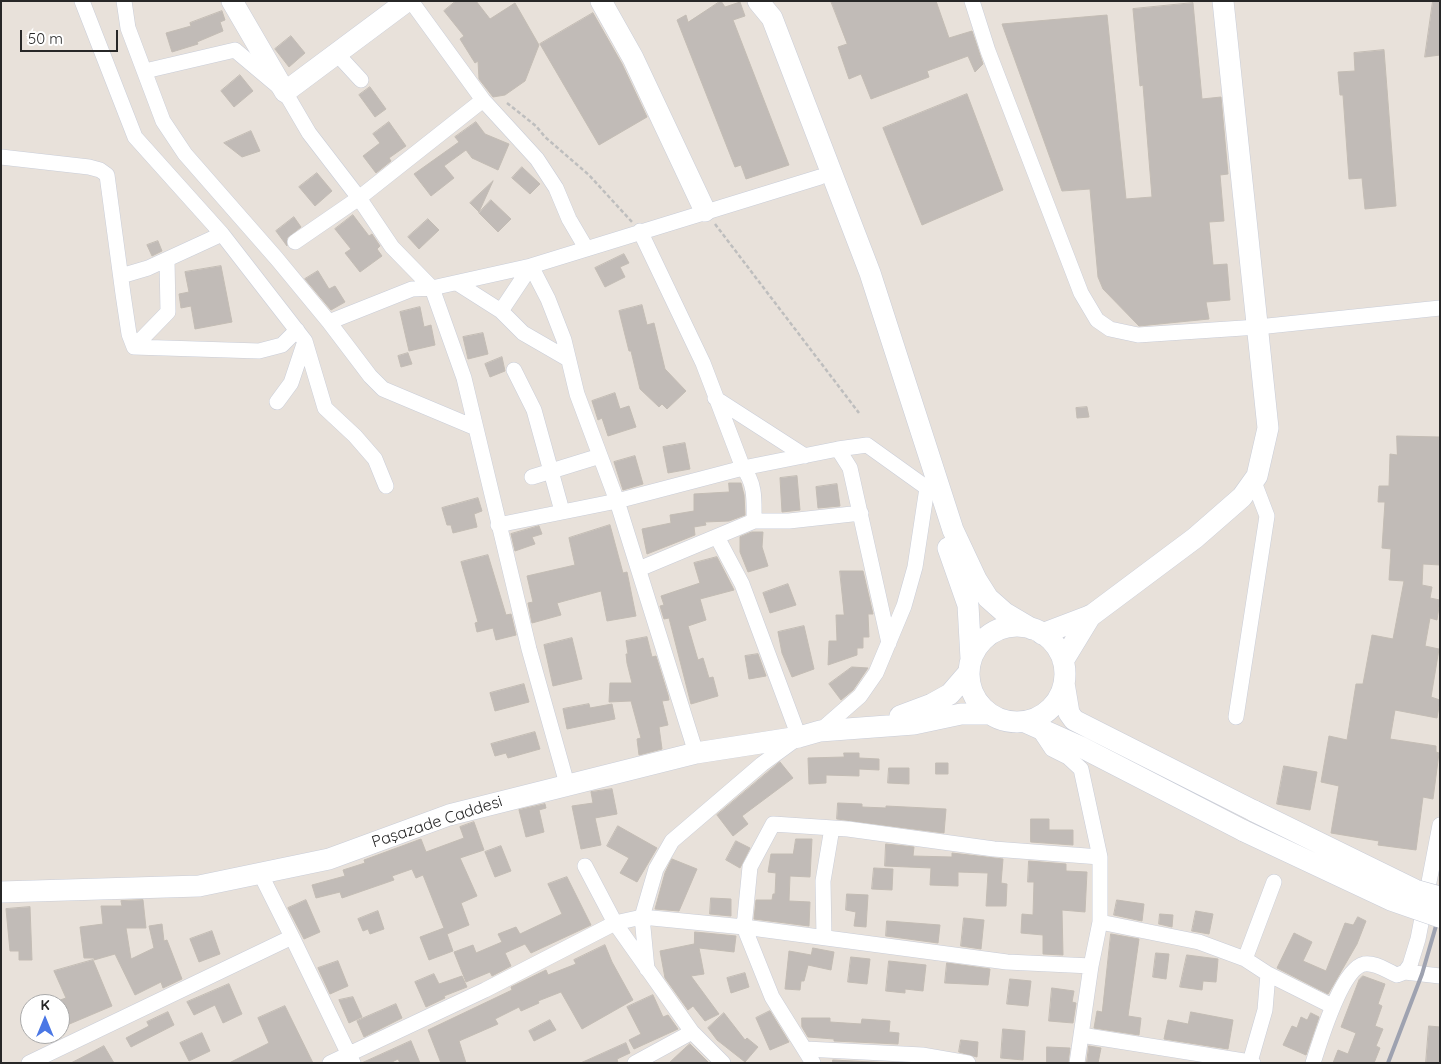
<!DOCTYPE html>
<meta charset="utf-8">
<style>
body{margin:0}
#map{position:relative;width:1441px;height:1064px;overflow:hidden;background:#e8e1da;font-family:Quicksand,sans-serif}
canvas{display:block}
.frame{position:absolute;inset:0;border:2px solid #272727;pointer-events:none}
.north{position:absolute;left:20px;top:994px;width:50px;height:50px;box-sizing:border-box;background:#fff;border:1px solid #a9a9a9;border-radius:50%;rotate:0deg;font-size:14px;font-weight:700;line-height:20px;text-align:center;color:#272727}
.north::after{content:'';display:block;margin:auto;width:18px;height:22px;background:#4a77e5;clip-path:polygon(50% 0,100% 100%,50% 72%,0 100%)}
.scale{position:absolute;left:20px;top:30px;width:98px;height:22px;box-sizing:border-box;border:2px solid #272727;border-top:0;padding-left:6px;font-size:15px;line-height:18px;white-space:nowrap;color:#272727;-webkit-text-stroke:4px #fff;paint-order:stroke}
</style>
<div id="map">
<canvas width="1441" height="1064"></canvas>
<div class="frame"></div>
<div class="north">K</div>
<div class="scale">50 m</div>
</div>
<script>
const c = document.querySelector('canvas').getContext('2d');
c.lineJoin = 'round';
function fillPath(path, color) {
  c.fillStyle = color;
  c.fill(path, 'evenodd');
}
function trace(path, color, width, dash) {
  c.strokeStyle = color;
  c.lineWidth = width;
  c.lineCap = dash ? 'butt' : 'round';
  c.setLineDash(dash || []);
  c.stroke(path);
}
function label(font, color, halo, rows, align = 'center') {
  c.font = font + ' Quicksand,sans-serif';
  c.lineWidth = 5;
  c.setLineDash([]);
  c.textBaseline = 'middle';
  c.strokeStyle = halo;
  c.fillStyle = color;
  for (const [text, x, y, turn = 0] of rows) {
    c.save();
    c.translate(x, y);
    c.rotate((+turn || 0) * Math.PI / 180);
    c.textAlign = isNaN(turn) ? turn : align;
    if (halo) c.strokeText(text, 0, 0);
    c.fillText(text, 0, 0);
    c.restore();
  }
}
const building = new Path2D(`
 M456,1h20l14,18 25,-16 24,42 -14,36 -20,14 -12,2 -14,-18 -1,-18 -3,2 -15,-24 4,-3 -20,-25z
 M721,1l4,6 15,-5 5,14 -12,4 56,145 -43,14 -5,-14 -6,2 -58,-147 9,-5 2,7z
 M831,1h105l13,37 23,-7 11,33 -8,8 -7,-16 -41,15 2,6 -58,22 -10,-25 -12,5 -11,-32 9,-3z
 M1433,1h7v54l-15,2z
 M1193,3l9,96 19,-2 7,77 -8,1 4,46 -15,1 4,43 14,-1 3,36 -24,2 3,17 -70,7 -36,-37 -5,-12 -8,-88 -28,2 -60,-167 105,-9 19,184 26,-2 -9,-112 -3,1 -7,-77z
 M222,11l3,9 -5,2 3,9 -26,11 1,2 -26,8 -6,-19 25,-7 -1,-3z
 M593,13l29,51 25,53 -48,28 -59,-101z
 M291,36l14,17 -16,14 -14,-18z
 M1384,50l12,156 -31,3 -3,-31 -13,1 -6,-84h-3l-2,-23 17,-1 -1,-18z
 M240,75l13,16 -19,16 -13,-16z
 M370,87l16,22 -11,8 -16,-22z
 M967,94l36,96 -81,35 -39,-97z
 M389,122l17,24 -17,12 2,3 -15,12 -13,-17 17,-13 -7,-9z
 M476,122l9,12 24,10 -11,26 -26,-12 -6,-8 -22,16 10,12 -23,18 -17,-22 45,-32 -4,-5z
 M251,131l9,20 -18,6 -18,-14z
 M522,167l18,17 -10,10 -18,-16z
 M317,173l15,18 -17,15 -16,-19z
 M493,181l-14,31 -9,-9z
 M491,200l20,19 -13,13 -19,-19z
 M353,215l16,21 3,-2 8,12 -3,3 5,7 -22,16 -15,-19 6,-4 -16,-20z
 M294,217l7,10 -14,11v8l-11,-15z
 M428,219l11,11 -20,19 -11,-12z
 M158,241l4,10 -10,5 -5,-11z
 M624,254l5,9 -9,4 5,10 -20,10 -10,-19z
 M221,266l11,56 -37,7 -4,-23 -10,2 -2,-14 10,-2 -4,-20z
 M318,271l11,18 6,-3 10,16 -14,8 -26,-31z
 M642,305l5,20 7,-2 11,46 21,22 -19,18 -5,-5 -3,3 -19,-18 -9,-38h-2l-10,-40z
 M420,307l4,20 7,-2 4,20 -26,6 -9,-39z
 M483,333l5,21 -20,5 -5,-22z
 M408,353l4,11 -11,3 -3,-11z
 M502,357l3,14 -15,6 -5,-13z
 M615,393l5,16 9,-3 7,21 -28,9 -6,-18 -4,2 -6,-19z
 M1087,407l2,10 -12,1 -1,-10z
 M1397,436l43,1v128l-17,-1 -1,21 10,2 -2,11 10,2 -3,20 -7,-2 -5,28 14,3 -8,48 9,3 -3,18 -42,-8 -5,29 46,7v6l3,1 -6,46 -10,-2 -7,53 -38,-5 1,-4 -48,-8 8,-47 -18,-4 8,-46 18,4 9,-56h7l9,-49 21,4 11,-58 -15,-1 2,-31 -9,-1 3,-46h-7l1,-16h10l1,-32 7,1z
 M685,443l5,26 -22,4 -5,-26z
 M635,456l8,28 -20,6 -9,-28z
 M797,476l3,34 -18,2 -2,-34z
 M729,483h12l3,12 1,20 -16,6 -24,1 1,3 -12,2 1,8 -48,19 -5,-25 29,-6 -1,-8 24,-4v-17l35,-2z
 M837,484l3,22 -22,2 -2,-21z
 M478,498l4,13 -8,3 3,13 -24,6 -2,-8h-4l-5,-17z
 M610,525l13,48 4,-1 9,44 -29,5 -6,-30 -44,12 4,12 -29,8 -4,-20 5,-1 -6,-26 48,-11 -6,-27z
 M539,526l3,8 -10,3 3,7 -20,7 -4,-17z
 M752,532h11l-1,15 6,19 -20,6 -8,-20v-15z
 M488,555l18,60 5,-1 5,21 -20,5 -3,-12 -16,4 -2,-9 3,-1 -17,-60z
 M717,557l17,33 -34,9 6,21 -18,6 10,34 5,-2 6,20 4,-1 5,19 -27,8 -22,-86 -5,1 -4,-13 4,-1 -3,-9 39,-13 -6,-20z
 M840,571h23l10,43h-5l1,23h-6v11h-6v7l-29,10 1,-24h8l-1,-26h8z
 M788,584l8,21 -26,8 -7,-20z
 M804,626l10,43 -22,8 -10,-24 -4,-21z
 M647,637l5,20 4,-1 12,39 1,5 -7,1 6,24 -9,2 3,22 -23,6 -2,-16 4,-1 -10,-37 -22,1 1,-19h22l-5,-20 -1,-9h2l-2,-13z
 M572,638l10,41 -29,7 -9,-41z
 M758,654l8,22 -17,3 -4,-23z
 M852,667l16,1 -15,22 -12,10 -12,-16z
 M524,684l5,18 -34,9 -5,-18z
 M589,704l1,4 22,-4 3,15 -48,10 -4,-20z
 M535,732l5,17 -32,9 -2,-5 -11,3 -4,-12z
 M844,753h15v5l20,1v11l-20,-1v7l-33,-1v8l-17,1 -1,-26 36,-1z
 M780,762l13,16 -51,38 6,8 -15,12 -16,-21z
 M936,763h12v11h-12z
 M1284,766l33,6 -7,38 -33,-6z
 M889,768h20v16l-21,-1z
 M612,789l5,25 -22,4 6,27 -20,4 -9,-43 21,-3 -2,-11z
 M838,803l24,1v3l24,1v-2l60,3 -2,24 -107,-14z
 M545,804l1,4 -7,2 5,22 -18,5 -7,-27z
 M1031,819h18v11h24v15l-42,-3z
 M474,822l10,28 -24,8 17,38 -16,7 8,22 -22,9 6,17 -24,9 -9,-23 24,-9 -21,-53 -7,3 -4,-9 -20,7 2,4 -52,18 -2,-6 -24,6 -4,-13 33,-9 -2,-6 22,-7 -1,-3 57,-21 5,13 38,-14 -4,-11z
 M618,826l39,22 -20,34 -17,-9 9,-15 -22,-12z
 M796,839h16l-2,38 -20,-1 -1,25 21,1 -1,24 -55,-7 2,-19h16l1,-6h2l1,-21 -8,-1 3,-18h22z
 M736,841l14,7 -10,20 -14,-8z
 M886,844l28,3 -1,9 39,1v-4l51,6 -2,24 6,1 -1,22h-20l2,-33 -30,-1v14l-28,-1 1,-17 -46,-2z
 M501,846l10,25 -16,6 -10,-25z
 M672,859l25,10 -18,42 -24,-2 10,-36z
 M1029,861l37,3v7l21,1 -2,40 -23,-2 1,45 -20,-1v-19l-22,-2 1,-19 11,1 1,-33h-6z
 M874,868l19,1 -1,21 -20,-1z
 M567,877l24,48 -60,28 -6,-9 -20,9 6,13 -19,10 -2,-4 -24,10 -12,-30 19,-7 3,8 26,-11 -4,-8 18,-7 4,7 42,-20 -14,-30z
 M847,894l21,1 -2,32 -12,-1 2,-14 -10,-2z
 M711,898l20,1v17l-21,-2z
 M143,900l3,28h-20l5,31 23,-11 -5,-22 13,-2 2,17 3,-1 15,39 -19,9 -2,-6 -26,13 -20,-41 -21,6v-2h-10l-4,-31 23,-3 -2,-18h21l-1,-5z
 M306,900l14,32 -16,7 -16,-31z
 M1117,900l27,4 -2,17 -28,-6z
 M30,907l2,53h-13v-9h-9l-4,-42z
 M378,911l6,18 -14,5 -2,-5 -5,2 -5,-12z
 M1196,911l17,3 -4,20 -17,-3z
 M1160,914l13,1 -1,12 -13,-3z
 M1358,917l8,4 -9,23 -29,50 -51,-26 17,-35 18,9 -9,19 23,10 19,-48 8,2z
 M964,918l20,2 -3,29 -20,-3z
 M887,921l53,4 -2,18 -52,-7z
 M212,931l8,23 -21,8 -9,-23z
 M695,932l41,4 -2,16 -35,-4 5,26 -13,2 28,38 -14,7 -12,-15 -5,4 -23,-32 -5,-27 34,-7z
 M1111,934l28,5 -11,77 13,2 -2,17 -45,-7 3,-17 5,1z
 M605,945l7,17 21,38 -51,29 -21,-37 -23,9 1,2 -18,8 -2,-4 -24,12 3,5 -39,17 7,22h-25l-13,-33 84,-40 -1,-3 35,-17 2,5 28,-11 -2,-4z
 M813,948l21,4 -3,18 -23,-5 -4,16h-3l-1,9 -15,-1 4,-38 22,4z
 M1156,953l13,1 -3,25 -13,-2z
 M1187,955l31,4 -2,23 -13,-1 -1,9 -22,-3z
 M851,957l19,2 -3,25 -19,-2z
 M93,960l19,46 -52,22v-28l6,-2 -12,-27z
 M338,961l10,25 -18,8 -12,-26z
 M889,961l37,4 -3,26 -18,-2v4l-19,-2z
 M947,963l43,6 -2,16 -43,-2z
 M745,973l4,14 -18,6 -4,-15z
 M434,974l5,10 23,-8 5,11 -23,9 1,2 -19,9 -11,-25z
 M1363,976l22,8 -7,20 4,2 -7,20 8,3 -7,17 4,2 -6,15h-41l5,-13 10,4 8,-21 -15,-6 18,-47z
 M1010,979l21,2 -3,25 -21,-2z
 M229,984l13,30 -19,9 -8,-18 -21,10 -7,-13z
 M1052,988l22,3 -2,11 4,1 -3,20 -24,-2z
 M653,995l10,22 5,-2 10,14 -44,20 -5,-9 12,-6 -14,-27z
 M353,997l9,20 -13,6 -10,-23z
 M396,1004l6,14 -38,19 -7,-16z
 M285,1006l28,57h-84l40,-20 -11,-25z
 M770,1011l19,31 -19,8 -14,-32z
 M168,1012l6,13 -43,22 -5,-9 23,-12 -2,-4z
 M1191,1012l42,8 -5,29 -64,-10 4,-19 20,4z
 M724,1013l21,27 2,-2 11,9 -13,15 -28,-22 -9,-12z
 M1311,1013l8,4 -13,38 -23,-10 9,-19 5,2 4,-11 6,3z
 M802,1018h28v4l31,2 1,-5 28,2 -1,11 10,1 -1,11 -64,-3v-2l-26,-2 -6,-10z
 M550,1020l6,10 -22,11 -5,-10z
 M1429,1026l11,1 -1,36h-13z
 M1003,1029l22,2 -2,29 -22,-2z
 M202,1033l8,18 -21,10 -9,-18z
 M961,1040l17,2 -1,15 -18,-5z
 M411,1041l9,22h-20l-2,-4 -8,4h-28z
 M626,1043l4,10 -13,6 1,4h-37z
 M690,1044l19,19h-40l15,-14z
 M104,1046l10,17h-43l23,-12z
 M1089,1046l12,2 -3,15h-11z
 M1047,1047l23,1 -2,15h-21z
 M833,1060l57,3h-57z`);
const path = new Path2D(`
 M507,103l29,23 9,11 44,38 43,47
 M715,224l144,189`);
const street = new Path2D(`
 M82,1l53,136 87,97 83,107 20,67 30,28 20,23 11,27
 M124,1l4,27 35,93 22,33 92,105 52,63 41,54 13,13 93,39
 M411,1l72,99 54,59 19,29 13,31 17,29
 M972,1l16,50 93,242 16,27 13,9 28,6 120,-8 182,-19
 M337,54l24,26
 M145,71l90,-21 50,42 24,41 50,65 33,49 40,41 32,90 65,271 38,135
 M1,157l88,10 11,3 7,5 16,119 6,40 5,13
 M640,231l63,132 40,105c13,16 11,34 11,53
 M295,242l64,-44 124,-98
 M531,266l17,33 16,41 13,54 40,107 79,252
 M531,266l-30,45 22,22 45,26
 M121,276l27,-8 74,-34
 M457,283l44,28
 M329,322l83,-33 20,-1 99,-22 289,-89
 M134,347l125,4 23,-6 15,-15
 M134,347l34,-35 -1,-52
 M514,370l20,40 28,101
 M715,398l90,58
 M277,402l14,-19 14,-42
 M532,477l68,-21
 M498,525l119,-24 126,-33 95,-19 12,19 39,175
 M639,569l115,-48h35l72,-8
 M1236,717l31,-201 -13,-34
 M1038,728l14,21 16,8 13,12 19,88v65l-9,44 -14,97
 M820,731l40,-35 16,-23 28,-67 11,-39 12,-79 -60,-43 -29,4
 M585,866l30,57 77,109 31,31
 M261,875l31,62
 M1100,922l99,20 46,17 23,15 64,32
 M824,937l-1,-56 9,-53
 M1245,959l29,-77
 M1091,966l-84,-4 -263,-35 6,-60 23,-43 75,5 146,20 106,8
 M647,969l-5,-52 14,-48 16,-28 90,-77 37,-27 -57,-153 -25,-47
 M1405,972l35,4
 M1081,1035l169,27
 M806,1049l116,6 46,8
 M29,1063l263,-126 61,126
 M330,1063l155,-73 130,-67 27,-6 102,10 28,70 41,66
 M635,1063l57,-31
 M1253,1063l-3,-1 15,-52 3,-36
 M1313,1063c7,-21 28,-94 51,-99 11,-2 23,7 33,11l8,-3 5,-7 8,-26 22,-114`);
const secondary = new Path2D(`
 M232,1l53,91 122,-91
 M601,1l32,57 72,153
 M758,1l14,17 98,255 83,257 23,49 12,19 17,15 27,16
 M948,548l20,57 3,54
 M969 674a48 48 0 1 1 96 0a48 48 0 1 1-96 0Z
 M1042,634l50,-19 103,-77 47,-41 15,-21 11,-48 -45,-427
 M1063,661l28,-46
 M1064,683l5,30 5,7 180,91
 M900,716l32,-12 18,-10 19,-22
 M1025,722l56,25 163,84
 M1,892l198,-6 130,-27 120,-44 247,-62 103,-16 21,-6 94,-7 47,-10h29`);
const rail = new Path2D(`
 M1388,1063l34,-89 18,-62`);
const secondaryBridge = new Path2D(`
 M1254,811l161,79 25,7
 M1244,831l147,69 49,17`);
const streetNames = [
 ["Paşazade Caddesi",437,822,-18]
];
fillPath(building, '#c1bbb7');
trace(building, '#c3bcb4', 1);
trace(street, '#c9cdd8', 16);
trace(secondary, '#c9cdd8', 22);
trace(path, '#bebebe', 2.5, [4, 2.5]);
trace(street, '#fff', 15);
trace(secondary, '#fff', 21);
trace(rail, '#9ea2b0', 4);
trace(secondaryBridge, '#c9cdd8', 22, []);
trace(secondaryBridge, '#fff', 21);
label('16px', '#272727', '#fff', streetNames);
</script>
